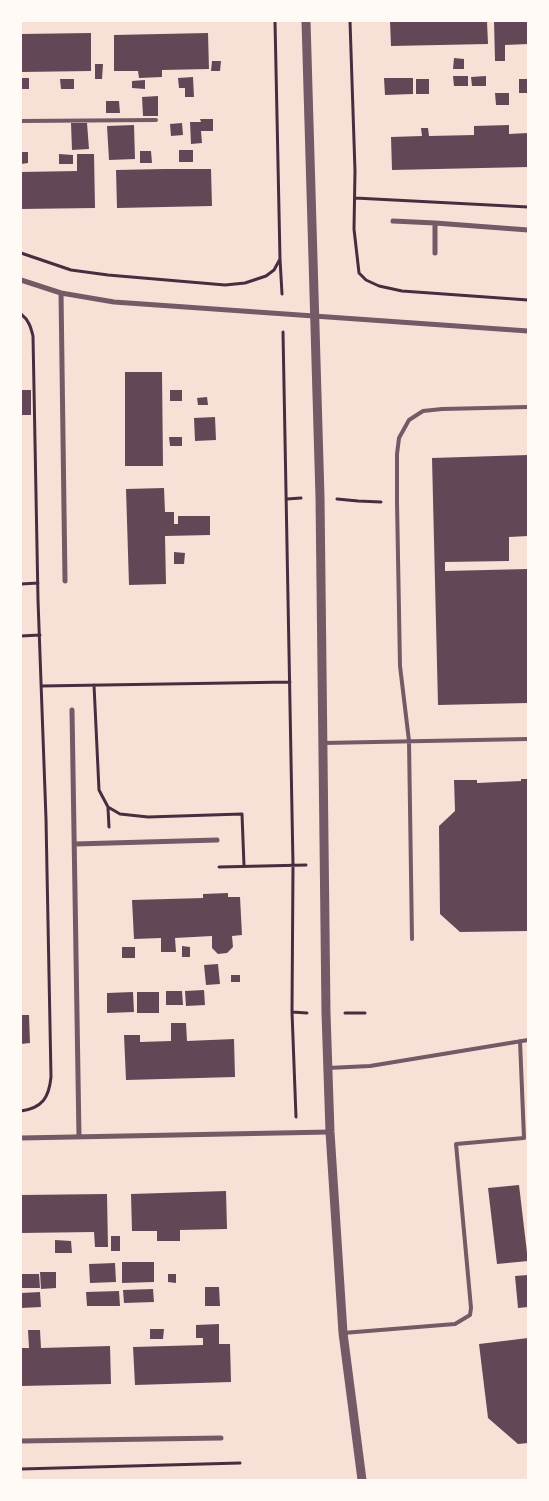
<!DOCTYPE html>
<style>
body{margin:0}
#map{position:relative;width:549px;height:1501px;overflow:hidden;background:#f7e1d7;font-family:Barlow,sans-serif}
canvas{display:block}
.frame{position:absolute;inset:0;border:22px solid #fffaf5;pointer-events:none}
</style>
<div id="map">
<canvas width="549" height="1501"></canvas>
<div class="frame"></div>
</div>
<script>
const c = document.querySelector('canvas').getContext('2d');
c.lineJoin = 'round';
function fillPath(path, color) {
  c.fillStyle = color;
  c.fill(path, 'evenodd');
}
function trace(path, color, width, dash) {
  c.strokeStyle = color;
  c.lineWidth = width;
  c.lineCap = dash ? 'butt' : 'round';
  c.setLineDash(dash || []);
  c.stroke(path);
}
const building = new Path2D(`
 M390,21h97l1,23 -97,2z
 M494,21h34v23l-23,1v16h-10z
 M91,33v38l-70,1v-38z
 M208,33l1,36 -47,1v7l-23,1 -1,-7h-24v-36z
 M454,58l10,1v10h-11z
 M212,61h9l-1,10h-9z
 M95,64h8l-1,15h-7z
 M453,76h15v10h-14z
 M486,76v10h-14l-1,-9z
 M193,77l1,20h-9v-9h-6l-1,-10z
 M21,78h8v11h-8z
 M384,78h29v16l-28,1z
 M60,79h14v10h-13z
 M416,79h13v15h-13z
 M519,79h9v14h-9z
 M145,80v9l-13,-1v-7z
 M495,93h14v12h-13z
 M158,96v20h-15l-1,-19z
 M106,101h13l1,12h-14z
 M200,119h13v12h-12l1,12 -11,1 -1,-22h11z
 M71,123h16l2,26 -17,1z
 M182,123l1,12 -12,1 -1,-12z
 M134,125l1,34 -26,1 -2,-34z
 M509,125v9l19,-1v34l-136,3 -1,-33 31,-1 -1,-8h7l1,8 45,-1v-9z
 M179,150h14v12h-14z
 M140,151h11l1,12h-12z
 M21,152h7v11l-7,1z
 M59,154l14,1v9h-14z
 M77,154h17l1,54 -74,1v-37l56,-1z
 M164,169h47l1,37 -95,2 -1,-38z
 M125,372h37l1,94h-38z
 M21,390h10v25h-10z
 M170,390h12v11h-12z
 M207,397l1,8h-10l-1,-7z
 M215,417l1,23 -21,1 -1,-23z
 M169,437h13v9h-12z
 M528,455v81l-19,1v24l-64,1v9l83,-2v134l-90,2 -6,-247z
 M164,488l1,24h9v12h4v-8h32v19l-45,1 1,48 -37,1 -3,-96z
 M174,552l11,1 -1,11h-10z
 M521,779h7v152l-68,1 -20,-18 -1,-88 16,-15 -1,-31h23v3l44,-2z
 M228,893v4h12l2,38 -10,1 1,11 -6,6 -9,1 -6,-6v-12l-37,2 1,14h-15v-14l-27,1 -2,-39 71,-2v-4z
 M182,946l8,1v10h-8z
 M122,947h13v11h-13z
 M218,964l2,20 -14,1 -2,-20z
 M231,975h9v7h-9z
 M204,990l1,15 -19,1 -1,-15z
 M166,991h16l1,14h-17z
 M133,992l1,20 -27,1v-20z
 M137,992h22v21h-22z
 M21,1015h8l1,28 -9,1z
 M171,1023h15l1,18 47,-2 1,38 -109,3 -2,-45h16v7l31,-1z
 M519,1185l9,76 -31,3 -9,-76z
 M226,1191l1,38 -47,1v11h-23v-10h-25l-1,-37z
 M107,1194l1,53h-13l-1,-15 -73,1v-38z
 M111,1236h9v15h-9z
 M55,1240l16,1 1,12h-17z
 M122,1262h32v20l-32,1z
 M115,1263l1,19 -26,1 -1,-19z
 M40,1272h16v16l-15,1z
 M21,1274h18l1,14h-19z
 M168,1274h8v9l-8,-1z
 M528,1275v32l-10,1 -3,-32z
 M205,1287h14l1,19h-15z
 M153,1289l1,13 -30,1 -1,-13z
 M119,1291l1,15h-33l-1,-14z
 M40,1292l1,15 -20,1v-15z
 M219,1324v20h11l1,38 -96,3 -2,-38 70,-2v-7h-7v-13z
 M150,1329h14l-1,10h-13z
 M28,1330h12l1,18 69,-2 1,38 -90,2v-38h8z
 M528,1338v105l-10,1 -30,-26 -9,-74z`);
const path = new Path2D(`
 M350,21l5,150 -1,58 5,44 7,7 13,6 23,5 126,9
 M355,198l173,9
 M21,253l50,17 37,5 117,10 20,-2 21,-7 8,-6 6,-11 -5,-238
 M280,259l2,35
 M21,314c8,6 10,14 12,22l5,264 8,219 5,258c-2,21 -9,31 -30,34
 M283,332l10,533 -1,147 4,105
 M287,499l14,-1
 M337,499l21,2 23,1
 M21,584l17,-1
 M21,636l19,-1
 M94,685l5,105 9,17 12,7 28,3 94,-3 2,52
 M41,686l249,-4
 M108,808l1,19
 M219,867l87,-2
 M292,1012l15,1
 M345,1013h20
 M21,1469l219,-6`);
const service = new Path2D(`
 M21,121l135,-1
 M323,743l205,-4
 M412,939l-3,-198 -9,-75 -3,-164v-48l2,-16 10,-18 14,-9 19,-2 86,-2
 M328,1068l42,-2 158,-26
 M343,1333l112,-9 15,-9 1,-7 -15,-164 68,-6 -4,-97`);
const minor = new Path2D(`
 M393,221l42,2 93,7
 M435,253v-30
 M21,280l40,13 53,9 414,29
 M61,293l4,288
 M72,710l7,427
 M75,844l142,-4
 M21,1138l309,-6
 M21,1441l200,-3`);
const tertiary = new Path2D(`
 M306,21l14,476 6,516 4,119 13,201 19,147`);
fillPath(building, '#644757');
trace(path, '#4a2c40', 3);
trace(service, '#755966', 4);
trace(minor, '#755966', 5);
trace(tertiary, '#755966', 9);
</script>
